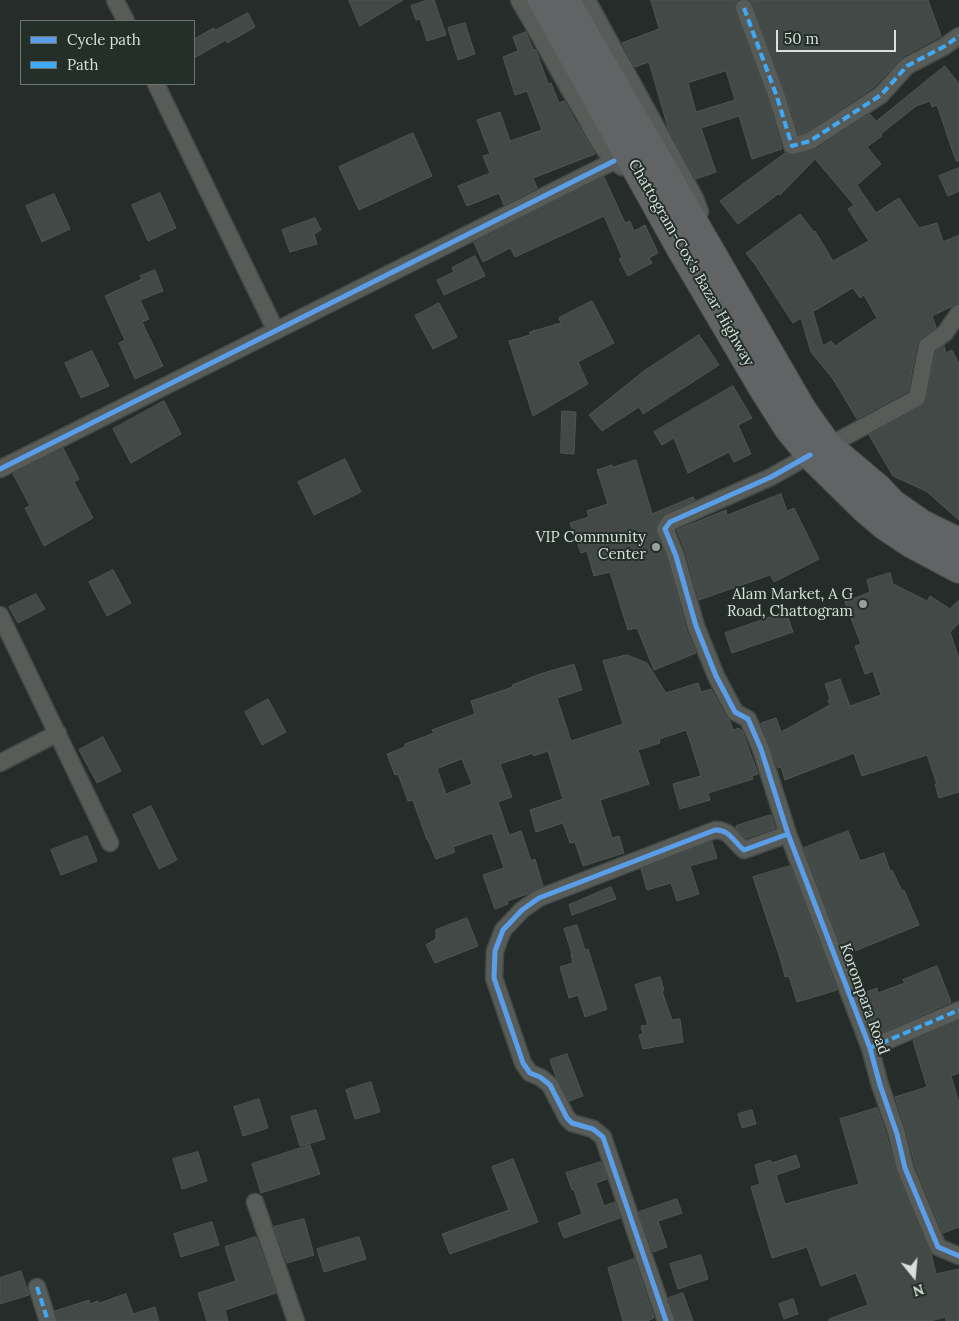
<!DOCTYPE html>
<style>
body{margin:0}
#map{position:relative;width:959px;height:1321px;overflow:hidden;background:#262c29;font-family:Lora,serif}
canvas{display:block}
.legend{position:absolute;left:20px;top:20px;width:175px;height:65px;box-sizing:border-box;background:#232f28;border:1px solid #6b7670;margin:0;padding:6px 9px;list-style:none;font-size:15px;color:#d7e0db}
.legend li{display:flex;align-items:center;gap:10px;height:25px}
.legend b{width:25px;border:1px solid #6b7670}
.north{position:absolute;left:889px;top:1251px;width:50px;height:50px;-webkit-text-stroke:4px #232f28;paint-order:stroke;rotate:163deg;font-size:14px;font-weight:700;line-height:20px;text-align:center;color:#d7e0db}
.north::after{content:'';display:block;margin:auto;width:18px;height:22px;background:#d7e0db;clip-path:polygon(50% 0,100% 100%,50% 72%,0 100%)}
.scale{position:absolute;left:776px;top:30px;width:120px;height:22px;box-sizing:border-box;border:2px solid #d7e0db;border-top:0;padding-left:6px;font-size:15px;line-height:18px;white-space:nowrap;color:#d7e0db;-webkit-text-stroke:4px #232f28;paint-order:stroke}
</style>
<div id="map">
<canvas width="959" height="1321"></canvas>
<ul class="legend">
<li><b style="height:6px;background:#5a9eea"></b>Cycle path</li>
<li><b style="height:6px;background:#3fa9f5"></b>Path</li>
</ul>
<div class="north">N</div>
<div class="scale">50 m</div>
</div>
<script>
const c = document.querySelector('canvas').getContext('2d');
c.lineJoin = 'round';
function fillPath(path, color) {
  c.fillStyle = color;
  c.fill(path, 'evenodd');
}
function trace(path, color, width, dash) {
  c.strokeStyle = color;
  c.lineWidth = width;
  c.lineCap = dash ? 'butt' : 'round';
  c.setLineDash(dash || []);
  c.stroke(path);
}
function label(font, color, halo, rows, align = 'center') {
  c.font = font + ' Lora,serif';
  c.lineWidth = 4;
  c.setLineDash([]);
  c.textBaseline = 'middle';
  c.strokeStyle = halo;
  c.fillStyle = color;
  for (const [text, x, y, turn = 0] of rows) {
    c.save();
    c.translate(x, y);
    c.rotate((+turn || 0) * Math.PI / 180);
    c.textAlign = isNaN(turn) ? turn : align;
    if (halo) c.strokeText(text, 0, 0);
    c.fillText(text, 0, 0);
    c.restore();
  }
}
const building = new Path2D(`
 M349,0h54l-43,26z
 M428,0h6l12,35 -19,6 -7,-22 -4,1 -5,-14z
 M651,0h87l-4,6 1,5 33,89 14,49 -30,10 -13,-43 -38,12 15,44 -20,7 -28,-51 -19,-66 -14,5 -13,-24 37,-14zM726,71l9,29 -39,12 -8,-29z
 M750,0h178l13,36 -39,21 -28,30 -68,45 -7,2 -13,-40 -33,-89z
 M248,13l7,14 -28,16 -1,-3 -32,18v-19l20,-11 1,2z
 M465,23l10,31 -17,6 -10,-32z
 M526,32l7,17 3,1 12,34 3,-1 8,20 5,-2 31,53 -62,24 4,10 -33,17 -5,-12 -32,13 -9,-20 32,-13 -7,-17 7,-2 -13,-34 23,-8 10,29 32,-11 -15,-39 -12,4 -12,-38 15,-6 -5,-14z
 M945,66l14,18v77h-3l-19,-56 -5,2 -2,-6 -14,5 -35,28 1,2 -15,11 14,17 -24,21 19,28 23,-15 20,30 18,-5 6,19 16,-7v68l-27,13 4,11 -15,11 -4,5 -9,48 -51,28 -24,-40 -22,-27 -10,-34 -8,5 -37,-57 -10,-13 54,-39 14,18 1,-1 18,30 36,-20 -21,-32 6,-4 -39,-46 -35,36 -2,-1 -40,30 -18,-23 65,-48 9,3 21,-6 55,-36 6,7zM853,288l7,10 4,-3 13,23 -42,28 -4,-5 -8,5 -10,-34z
 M413,133l19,43 -73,34 -20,-43z
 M959,168v23l-11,5 -9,-20z
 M604,177l21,46 5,-2 4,10 11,-6 13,28 -9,5 3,5 -24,13 -9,-17 3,-2 -18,-41 -89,41 -5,-9 -27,14 -9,-19z
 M160,193l16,35 -28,13 -16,-36z
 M54,194l16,35 -28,13 -16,-36z
 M315,218l6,12 -7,4 3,10 -27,8 -8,-22z
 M475,256l10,20 -41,19 -7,-15 17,-8 -2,-4z
 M155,270l8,21 -23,9 9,19 -7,3 21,44 -28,13 -16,-36 6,-3 -20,-44 37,-17 -2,-3z
 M592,301l22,42 -36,19 10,22 -55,32 -24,-75 21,-6v-3l31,-9 -2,-5z
 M439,303l18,34 -24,12 -18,-33z
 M699,335l20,30 -76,49 -4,-7 -37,24 -13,-16 55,-44z
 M944,346l2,7 6,-3 7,14v156l-33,-29 -33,-15 -24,-41 56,-31 11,-52z
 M92,351l17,35 -28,12 -16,-35z
 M733,386l19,32 -14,7 13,29 -17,8 -5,-10 -41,21 -14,-35 -12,7 -8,-13z
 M164,401l17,33 -50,29 -18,-34z
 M562,411l14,1 -2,42 -13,-1z
 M63,448l16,31 -5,3 19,36 -49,28 -19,-38 5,-2 -17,-32z
 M345,459l16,33 -47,23 -16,-33z
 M636,460l16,54 41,-17 2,3 -29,13 -9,10 -2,5 12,31 19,70 10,24 -42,17 -17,-42 -9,2 -18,-58 -16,4 -7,-25 -6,2 -11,-30 19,-6 -2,-6 21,-7 -11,-34 15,-5 1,2z
 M781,494l6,17 7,-3 25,51 -45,23 -4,-7 -71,25 -13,-47 -9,-23 49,-20 1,5z
 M113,570l18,33 -24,13 -18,-34z
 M890,573l3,11 34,17 3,-5 20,13 9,-9v23l-9,9 9,27v133l-20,6 -4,-14h2l-10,-29 -65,21 -8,-23 -69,27 -4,-13 -3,1 -17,-45 15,-5 5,14 49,-27 -2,-5 2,-1 -5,-15 15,-5 10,27 31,-11 -8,-24 -8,3 -10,-28 6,-2 -16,-42 25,-10 -3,-12z
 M36,594l9,15 -27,14 -9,-16z
 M786,612l7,20 -61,21 -7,-20z
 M627,655l20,8 19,30 32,-10 3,9 10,-3 15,28 4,4 3,9 6,-2 1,2h2l16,44 -6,2 1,3 -45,14 2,7 -30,9 -7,-25 28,-8 -12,-38 -3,-8 -27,9 1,4 -22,7 11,34 -49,16 12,38 7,-2 5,17 -41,13 -8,-24 -5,1 -7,-20 -27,9 -6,-22 33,-11 -15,-48 -15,5v-3l-33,11 12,33 -14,5 11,33 12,-4 10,30 4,-2 8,27 -16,8 -20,7 1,3 -13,5 -12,-34 21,-7 -12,-35 -39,14 2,5 -19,7 -8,-19h-1l-14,-40 -5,1 -10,-27 -3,1 -8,-21 18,-7v-3l29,-11 -2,-3 43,-16 -4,-13 42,-14 -1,-2 28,-11 34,-10 8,26 -25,8 14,43 52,-17 -20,-63zM462,759l10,25 -26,10 -9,-25z
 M268,699l18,33 -24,13 -17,-33z
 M103,737l18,34 -24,12 -18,-33z
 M151,806l26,54 -18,9 -26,-54z
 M771,815l4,13 -29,10 -10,-10v-2z
 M848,831l12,30 24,-8 6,18 2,-1 10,21 2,-1 15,35 -74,30 -41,-107z
 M87,836l10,25 -36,14 -10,-25z
 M712,842l5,16 -27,8 9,28 -22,7 -6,-18 -24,7 -6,-21z
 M790,866l47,124 -40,12 -8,-26 -4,1 -5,-19 -27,-81z
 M611,887l5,12 -44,16 -3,-10z
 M467,918l11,28 -43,17 -9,-18 10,-6v-9z
 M577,925l8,25 3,-1 19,60 -22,8 -7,-22 -9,3 -9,-31 13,-4 -2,-9h1l-8,-25z
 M937,966l14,36 -75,33 -16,-41 17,-6 1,5 27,-10 -2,-3z
 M660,977l4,13 -2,1 10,29 8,-1 3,23 -40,7 -4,-14 4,-1 -2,-8 7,-1 -13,-40z
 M959,1021v52l-8,3 8,27v124l-16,6 -28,-68 -8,-33 -12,-35 32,-10 -14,-46z
 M567,1054l16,42 -14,5 -13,-24 -6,-17z
 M371,1082l9,30 -25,7 -9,-29z
 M259,1099l9,29 -25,8 -9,-29z
 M877,1108l10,29 9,35 35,81 5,21 23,-5v52h-13l-1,-4 -14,4h-102v-2l39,-14 -12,-32 -35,13 -14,-39 -35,11 -21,-71 9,-3 -5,-19 15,-5 2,3 24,-8 4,12 -24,8 9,29 74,-20 -19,-65z
 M316,1110l9,29 -25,7 -9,-29z
 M752,1110l4,14 -14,4 -4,-14z
 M310,1145l10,29 -59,19 -9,-29z
 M198,1152l9,29 -25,8 -9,-30z
 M513,1159l25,63 -88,32 -8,-20 67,-24 -17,-43z
 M601,1162l6,17 -11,4 8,23 11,-4 5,16 -56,20 -6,-15 24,-9 -8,-24h-2l-6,-17z
 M677,1199l5,14 -24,8 9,26 -14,5 -14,-40z
 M304,1219l10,36 -27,8 -13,-36z
 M212,1222l7,23 -38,12 -7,-23z
 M256,1237l20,56 -51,17 3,11h-21l-9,-28 38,-12 -11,-34z
 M359,1237l7,22 -42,13 -7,-23z
 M701,1255l7,24 -30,10 -8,-25z
 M634,1259l20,59 -7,3h-24l-15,-53z
 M21,1271l8,24 -29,9v-26z
 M683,1293l10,28h-17l-7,-23z
 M126,1294l7,20 22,-7 4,14h-101l-3,-10 34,-11 1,4 8,-3 1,2z
 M793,1299l5,15 -14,5 -5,-15z`);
const minor = new Path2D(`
 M115,0l11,21
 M519,0c23,38 42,77 65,114 10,19 20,41 38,53
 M587,0l108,198 5,14
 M744,8l33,89 15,49 18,-5 71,-46 26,-29 38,-20 14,-10
 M156,84l120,247
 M828,446l89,-48 10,-52 18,-13 14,-20
 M810,455l-39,22 -101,45 -5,7 11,27 20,70 20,50 19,36 13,7 13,30 27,85 82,214 10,37 17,49 8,34 33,79 21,9
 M0,469l614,-308
 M0,615l110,228
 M0,763l58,-30
 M870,1048l89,-38
 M255,1202l41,119
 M37,1287l11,34
 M666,1321l-63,-184 -10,-8 -21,-6 -5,-5 -17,-33 -10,-8 -10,-4 -7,-10 -29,-85 1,-27 8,-21 19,-20 17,-12 176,-68c14,-1 19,12 29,20l44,-16`);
const trunk = new Path2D(`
 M542,0l140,251 80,136 26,41 22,27 54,53 21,18 27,18 47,25
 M565,0l238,411 25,35 50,42 14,15 30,21 37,18`);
const quiet = new Path2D(`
 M744,8l33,89 15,49 18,-5 71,-46 26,-29 38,-20 14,-10
 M870,1048l89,-38
 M37,1287l11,34`);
const cycleway = new Path2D(`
 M810,455l-39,22 -101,45 -5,7 11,27 20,70 20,50 19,36 13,7 13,30 27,85 82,214 10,37 17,49 8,34 33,79 21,9
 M0,469l614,-308
 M666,1321l-63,-184 -10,-8 -21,-6 -5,-5 -17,-33 -10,-8 -10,-4 -7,-10 -29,-85 1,-27 8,-21 19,-20 17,-12 176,-68c14,-1 19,12 29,20l44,-16`);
const markers = [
 [656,547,5,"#99a19d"],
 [863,604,5,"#99a19d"]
];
const streetNames = [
 ["Chattogram-Cox's Bazar Highway",691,263,60],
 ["Korompara Road",864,999,70]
];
const poiNames = [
 ["VIP Community",646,538],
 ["Center",646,555],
 ["Alam Market, A G",853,595],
 ["Road, Chattogram",853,612]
];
fillPath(building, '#434946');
trace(building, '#505552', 1);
trace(minor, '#434946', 19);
trace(trunk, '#434946', 30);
trace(minor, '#575c59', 16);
trace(trunk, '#626365', 28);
trace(quiet, '#3fa9f5', 4, [8, 4]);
trace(cycleway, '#5a9eea', 5);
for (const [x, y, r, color] of markers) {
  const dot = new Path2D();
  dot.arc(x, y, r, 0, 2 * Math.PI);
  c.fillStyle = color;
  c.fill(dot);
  trace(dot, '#232f28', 2);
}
label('15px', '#d7e0db', '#232f28', streetNames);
label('15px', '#d7e0db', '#232f28', poiNames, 'right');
</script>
